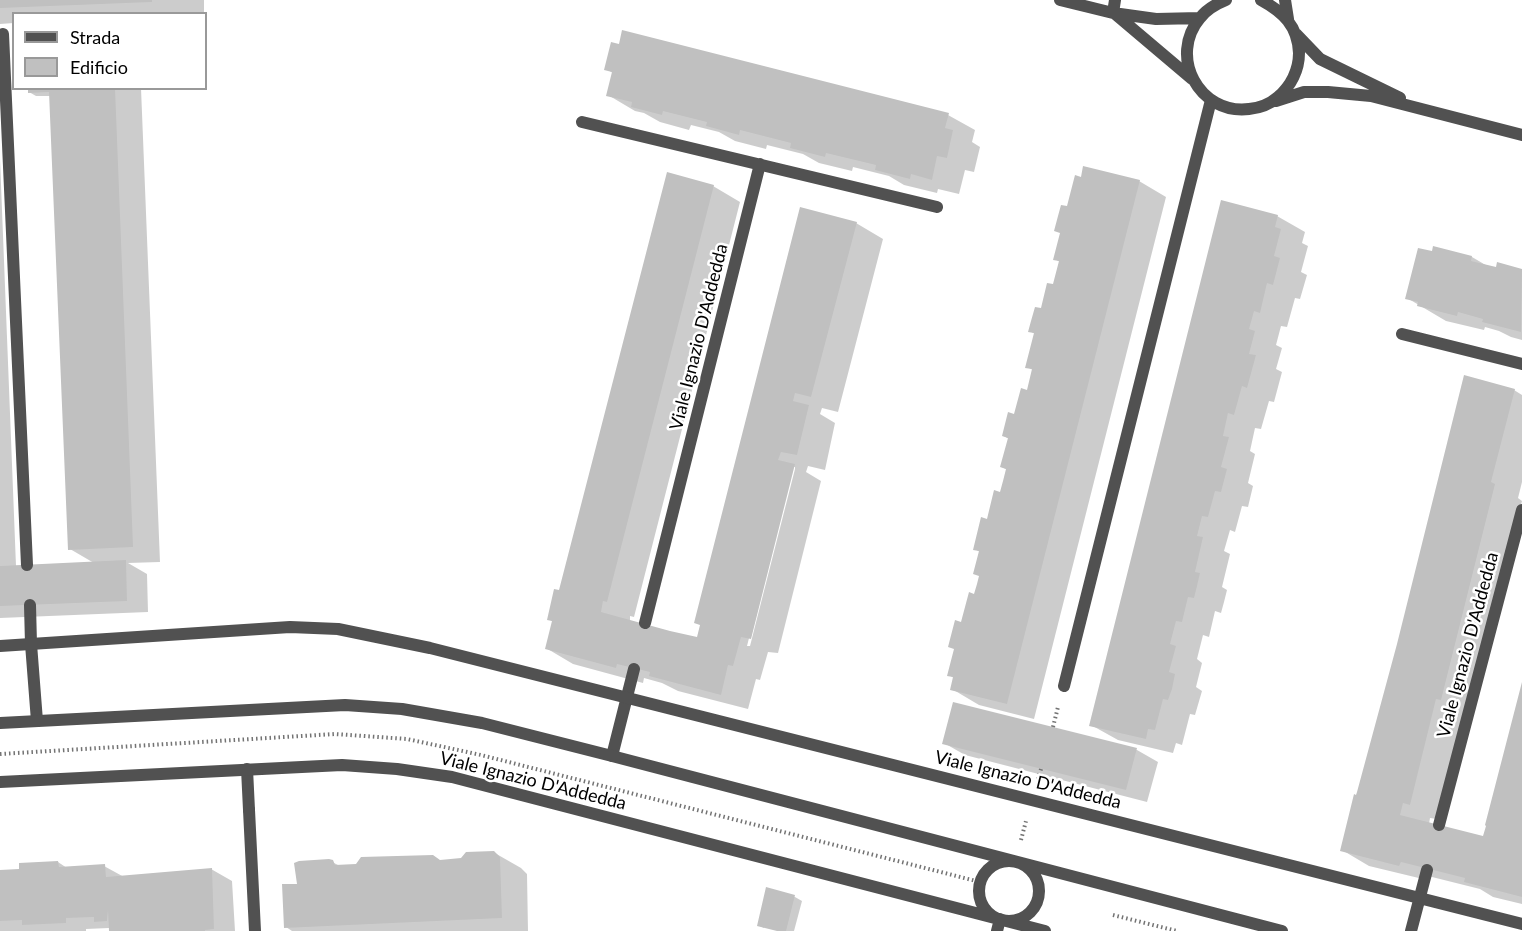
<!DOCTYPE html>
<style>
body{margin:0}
#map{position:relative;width:1522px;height:931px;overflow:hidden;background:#fff;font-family:Lato,sans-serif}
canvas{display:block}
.legend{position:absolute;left:12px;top:12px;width:195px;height:78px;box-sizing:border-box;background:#fff;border:2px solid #999;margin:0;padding:8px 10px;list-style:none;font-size:18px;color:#000}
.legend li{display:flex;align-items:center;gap:12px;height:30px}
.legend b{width:30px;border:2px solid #999}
</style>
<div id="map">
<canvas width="1522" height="931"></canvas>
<ul class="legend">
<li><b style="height:8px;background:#515151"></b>Strada</li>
<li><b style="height:16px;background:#c0c0c0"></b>Edificio</li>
</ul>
</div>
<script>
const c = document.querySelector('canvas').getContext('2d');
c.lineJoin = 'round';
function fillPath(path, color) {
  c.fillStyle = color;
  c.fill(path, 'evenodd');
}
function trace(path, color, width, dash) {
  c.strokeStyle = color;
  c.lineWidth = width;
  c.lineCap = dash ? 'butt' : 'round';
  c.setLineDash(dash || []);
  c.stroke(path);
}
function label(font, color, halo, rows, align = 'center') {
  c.font = font + ' Lato,sans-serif';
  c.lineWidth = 5;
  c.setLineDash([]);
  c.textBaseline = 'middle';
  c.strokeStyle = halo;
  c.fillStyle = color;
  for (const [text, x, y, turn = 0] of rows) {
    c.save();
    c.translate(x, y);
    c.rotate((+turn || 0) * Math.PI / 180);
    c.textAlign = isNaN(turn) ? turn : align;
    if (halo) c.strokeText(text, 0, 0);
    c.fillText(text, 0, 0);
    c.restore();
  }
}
const shadow = new Path2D(`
 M0,0h204v14h-190v9l-14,1z
 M606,69l342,46 27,15 -3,12 8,5 -6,25 -9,-2 -6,24 -21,-5 -1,4 -33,-8 -15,-9 -36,-9 -1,4 -33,-8 -16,-9 -36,-9 -1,4 -31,-8 -16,-9 -28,-7 -2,5 -29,-8 -16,-9 -9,-2 -27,-16 5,-22z
 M29,88h112l19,474 -32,1 19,11 1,38 -148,6v-459l16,407 78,-3 -24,-14 -19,-453h-15l-7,-4z
 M1139,181l27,16 -132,522 -55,-14 -27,-16 2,-11 -5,-3 13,-51 13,-29 5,-19v-24l-5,-3 27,-55 6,-24 -6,-3 7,-28 -5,-3 24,-45 5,-21 -6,-3 8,-33 -5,-3 24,-45 6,-24 -5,-3 13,-51z
 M713,186l27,16 -106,415 -4,-1v5l68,18 158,-416 27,16 -45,173 -16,-4 -2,6 15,9 -10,47 -17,-4 -2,6 15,9 -43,172 -10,-1 -8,28 -4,-1 -8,30 -70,-18 -16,-8 -18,-5 -1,5 -70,-19 -27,-16 7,-26 -4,-3zM792,467h3v2l-45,177h-3z
 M1277,216l28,16 -3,11 6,3 -7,26 6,3 -7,24 -5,-1 -8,29 -6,-1 -5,19 6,3 -6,21 6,3 -8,30 -5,-1 -8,28 -6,-1 -5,23 5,3 -7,29 5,3 -5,21 -6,-1 -7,26 -5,-2 -6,21 6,3 -8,33 5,3 -3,12 -3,11 -6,-2 -6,26 -6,-2 -6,24 5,4 -6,24 6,4 -7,24 -5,-1 -8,31 -6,-2 -3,10 -55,-13 -27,-15z
 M1434,248l38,9 17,10 8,2 1,-5 24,6v70l-11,-3 -12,-6 -14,-4 -1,3 -38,-9 -39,-23 26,-45z
 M1514,390l8,5v87l-4,16 4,3 -54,214 -31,104 -7,-1 -1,6 55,13 38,-152v219l-29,-7 -13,-8 -52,-13 -1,4 -58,-14 -27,-16 15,-54z
 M954,703l183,47 21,12 -11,40 -182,-47 -21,-12z
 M493,852l28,16 6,6 1,57h-236l-6,-4 13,-42 33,-23 8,4 101,-5 21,-2z
 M58,862l9,6 37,-2 20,11 87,-8 21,12 3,50h-125l-1,-3 -23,1v2h-86v-60l21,-1z
 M768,889l27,8 7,4 -8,30h-11l-19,-5v2l-6,-3z`);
const building = new Path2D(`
 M0,0h152v2l-152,6z
 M622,30l327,83 -4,15 8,2 -6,28 -10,-2 -5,24 -21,-6 -1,5 -35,-9 1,-5 -50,-12 -1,4 -35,-9 1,-5 -51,-13 -1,5 -33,-9 1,-4 -44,-11 -1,4 -31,-8 1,-5 -26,-6 6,-24 -8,-2 7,-28 8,2z
 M28,88h87l18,459 -65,3 -19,-458 -21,1z
 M1083,166l57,14 -133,524 -57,-14 3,-13 -6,-1 7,-27 -6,-2 7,-27 6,2 8,-30 5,2 3,-10 2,-8 -6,-2 6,-23 -6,-1 8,-33 6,2 7,-29 6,2 3,-11 3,-12 -6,-2 8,-29 -6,-2 6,-24 6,2 7,-26 6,2 5,-21 -7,-1 9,-35 -6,-1 3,-11 4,-14 6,1 6,-25 6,1 6,-23 -6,-1 7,-27 -6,-2 4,-15 3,-11 6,1 8,-31 6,2z
 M667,172l47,13 -107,417 -4,-1 -2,11 69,19 27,6 3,-12 -6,-2 106,-416 57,15 -46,175 -16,-4 -2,8 16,4 -12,50 -16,-3 -3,8 17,4 -44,175 -10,-2 -8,29 -5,-1 -7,30 -72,-19 1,-4 -33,-8 -1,4 -71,-19 7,-28 -5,-1 7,-31 5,1z
 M1221,200l57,15 -3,12 6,2 -7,27 6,2 -7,27 -6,-2 -7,30 -6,-2 -3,11 -2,7 6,2 -6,23 7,1 -9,33 -5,-2 -8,29 -6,-2 -5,23 6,1 -8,30 6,2 -6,23 -6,-1 -7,26 -6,-1 -5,20 6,1 -8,35 5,1 -3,13 -3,12 -6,-1 -6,25 -6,-1 -6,23 6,2 -7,26 6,2 -3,15 -4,11 -5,-1 -8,31 -7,-1 -2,10 -57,-13z
 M1433,246l39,10 -1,5 25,6 1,-5 25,7 -1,63 -39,-10 1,-3 -25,-7 -1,4 -40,-10 1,-4 -13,-3 13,-51 14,3z
 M1464,375l51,14 -24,93 4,2 -54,216 -5,-1 -26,106 -7,-2 -3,12 83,21 3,-10 -1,-1 37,-143v215l-58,-15 1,-4 -64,-16 -2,4 -59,-15 14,-57 2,1 1,-3 40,-148z
 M126,560l1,41 -127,5v-40z
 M953,702l184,46 -11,42 -184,-46z
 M494,851l6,6 2,61 -218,10 -2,-44h15l-3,-21 5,-2 30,-2 4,1 2,5 21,-1 5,-7 72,-2 7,5 21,-2 5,-6z
 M58,861l1,6 46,-3 1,13 106,-9 2,61 -9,1v1h-96l-1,-21 -1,11 -13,1v-5l-28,1v5l-44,2v-5l-22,1v-51l19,-1v-6z
 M766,887l29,8 -9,36h-9l-20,-5z`);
const path = new Path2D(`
 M1053,727l5,-20
 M0,754l335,-20 72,5 74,16 499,127
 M1038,779l3,-10
 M1021,840l5,-19
 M1113,915l64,16`);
const service = new Path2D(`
 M3,34l24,531
 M582,122l355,85
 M1402,334l120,30
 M30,605l1,39 6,77
 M645,623l115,-459
 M612,756l22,-87
 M1439,825l83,-315
 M1411,931l16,-61`);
const pedestrian = new Path2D(`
 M247,769l2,41`);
const minor = new Path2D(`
 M1060,0l53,13 43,6 44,-1
 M1226,0c-10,4 -19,9 -26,18 -32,38 -1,97 49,91 11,-1 21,-5 29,-12 13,-11 21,-27 21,-44 -1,-27 -16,-41 -38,-53
 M1285,0l3,19
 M1113,13l2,-13
 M1114,13l78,66
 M1296,34l24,25 80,39
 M1276,101l28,-9h24l43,4 151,39
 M0,646l290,-19 48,2 92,19 1092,276
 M1064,686l147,-586
 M0,723l345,-18 57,4 80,14 130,33 670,175
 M0,782l342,-17 55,4 55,8 593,154
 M249,810l6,121
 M979 891a30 30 0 1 1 60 0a30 30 0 1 1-60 0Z
 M997,931l3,-12`);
const streetNames = [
 ["Viale Ignazio D'Addedda",699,337,-76],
 ["Viale Ignazio D'Addedda",1468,645,-75],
 ["Viale Ignazio D'Addedda",1028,780,14],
 ["Viale Ignazio D'Addedda",533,781,14]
];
fillPath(shadow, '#0003');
fillPath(building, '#c0c0c0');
trace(path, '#737373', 4, [1.5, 3]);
trace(service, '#515151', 12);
trace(pedestrian, '#515151', 12);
trace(minor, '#515151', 12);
label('18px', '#000', '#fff', streetNames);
</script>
